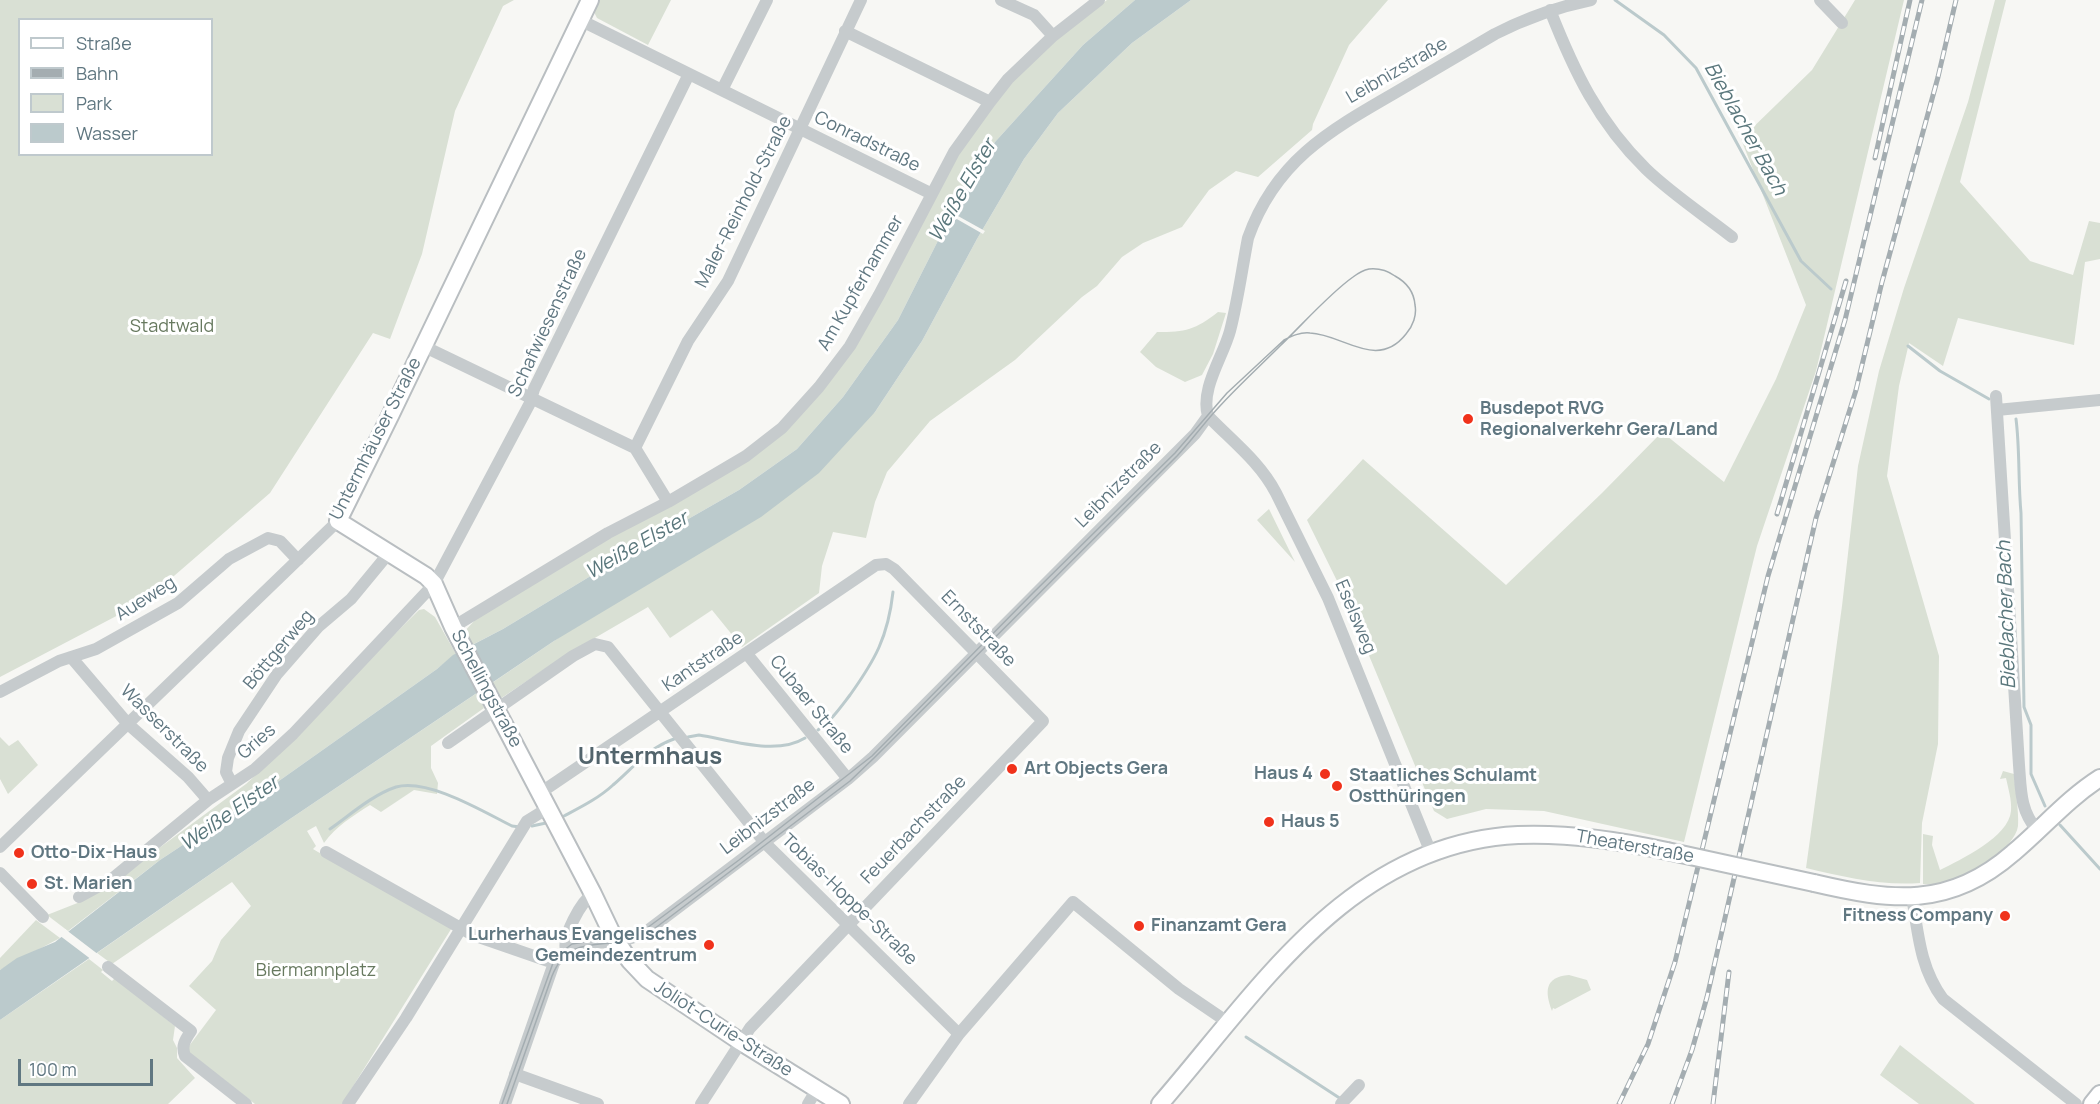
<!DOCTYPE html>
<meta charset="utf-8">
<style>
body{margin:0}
#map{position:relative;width:2100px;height:1104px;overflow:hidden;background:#f7f7f4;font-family:Manrope,sans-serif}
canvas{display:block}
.legend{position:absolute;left:18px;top:18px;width:195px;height:138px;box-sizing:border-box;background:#fff;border:2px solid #bfc9cd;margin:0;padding:8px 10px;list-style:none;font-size:18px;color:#607781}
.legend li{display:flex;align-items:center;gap:12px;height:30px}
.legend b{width:30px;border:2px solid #bfc9cd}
.scale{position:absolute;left:18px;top:1059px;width:135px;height:27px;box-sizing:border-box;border:3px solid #607781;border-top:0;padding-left:8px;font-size:18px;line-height:21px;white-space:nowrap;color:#607781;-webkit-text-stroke:4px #fff;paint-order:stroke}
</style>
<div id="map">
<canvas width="2100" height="1104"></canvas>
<ul class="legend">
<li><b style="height:8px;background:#fff"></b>Straße</li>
<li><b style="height:8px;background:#a4adb1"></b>Bahn</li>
<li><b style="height:16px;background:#d9e0d4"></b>Park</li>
<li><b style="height:16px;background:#bbcacc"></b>Wasser</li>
</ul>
<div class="scale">100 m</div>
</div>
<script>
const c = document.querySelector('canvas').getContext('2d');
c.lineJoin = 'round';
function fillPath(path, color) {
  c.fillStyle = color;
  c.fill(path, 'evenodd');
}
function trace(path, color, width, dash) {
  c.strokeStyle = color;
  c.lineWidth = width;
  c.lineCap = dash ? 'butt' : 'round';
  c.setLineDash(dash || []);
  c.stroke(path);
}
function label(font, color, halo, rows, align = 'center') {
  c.font = font + ' Manrope,sans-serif';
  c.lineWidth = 6;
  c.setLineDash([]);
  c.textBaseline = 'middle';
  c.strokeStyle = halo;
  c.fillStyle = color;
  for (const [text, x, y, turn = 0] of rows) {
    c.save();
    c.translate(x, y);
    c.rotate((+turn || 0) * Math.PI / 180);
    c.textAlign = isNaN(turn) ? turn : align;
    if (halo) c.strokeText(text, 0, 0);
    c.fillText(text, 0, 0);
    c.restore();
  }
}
const green = new Path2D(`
 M0,0h514l-11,6 -48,105 -33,143 -32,85 -17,-6 -103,160 -125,108 -145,76zM20,20h192v134h-192z
 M597,0h74l-23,45 -51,-27 -4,-8z
 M1107,0h28l-52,45 -88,97 -35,55 -62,123 -55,77 -46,52 -58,41 -112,64 -124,75 -31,16 -8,-13 11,-12 134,-84 142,-78 77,-77 139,-241 48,-63 51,-48z
 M1191,0h197l-39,45 -36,79 -1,6 -54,47 -22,-6 -27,19 -27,37 -39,16 -21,14 -25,29 -15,11 -67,63 -85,61 -43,51 -12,30 -9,36 -33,-6 -11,34 -3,27 -77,54 -30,-37 -42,28 -22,-31 -84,49 -64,43 -8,-16 62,-42 321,-229 47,-71 55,-102 47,-80 34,-46 74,-70z
 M1855,0h49l-88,371 -59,175 -73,296 -140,-31 -58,-2 -39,10 -13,-8 -92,-220 -35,-71 56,-61 143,126 96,-92 60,-61 62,50 52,-103 30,-74 -65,-166 71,-69z
 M1995,0h11l-46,182 70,79 43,14 16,-54 11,2v36l-15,3 -11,83 -116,-27 -15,48 -34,-23 -10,43 -12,90 52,180 -1,88 -16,79 -2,60c-38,3 -76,-6 -114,-15l36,-262 16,-140 21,-95 25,-83 64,-186z
 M1218,312l8,1 -13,41 -11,21 -17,7 -29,-15 -16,-15 17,-20c29,0 38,-2 61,-20z
 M1269,509l26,53 -38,-42z
 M424,609l11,8 21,37 -19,15 -168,119 -109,72 -92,71 -21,-16 33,-13 33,-20 133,-98 40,-37 76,-81 57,-56z
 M477,693l7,15 -53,38v22l7,15 -1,11 -23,-4 -33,22 -11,-7c-17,11 -34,21 -46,38l-8,-17 -9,5 9,15 -3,3 5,3 135,74 -111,178h-87l-69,-54 30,-40 -27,-24 23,-25 9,-21 30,-34 -19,-24 -120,82 -15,-11 187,-130z
 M0,737l9,9 9,-6 20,25 -30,29 -8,-15z
 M2003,771l11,3c1,14 5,38 4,52 -3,23 -50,52 -71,57 -8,2 -16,1 -24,1v-50l10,2 -1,9 8,25c20,-10 69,-33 71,-59 1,-11 -3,-23 -5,-33l-6,1z
 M36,920l24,18 -60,32v-12z
 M89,959l14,11 -2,2 11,9 3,-3 60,48 -2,14 4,8v10l18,20 -27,26h-168v-84z
 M1569,975l18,5 4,10 -36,19 -2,-1 -1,3c-7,-19 -8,-34 17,-36z
 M1900,1045l75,59h-56l-39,-29z`);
const water = new Path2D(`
 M1135,0h56l-59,43 -74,70 -34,46 -47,80 -55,102 -47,71 -56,61 -58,44 -207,124 -270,182 -284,197v-50l17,-12 38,-16 105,-82 109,-72 168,-119 16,-14 50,-26 124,-75 112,-64 58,-41 46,-52 55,-77 62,-123 35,-55 88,-97z`);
const pier = new Path2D(`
 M949,211l36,20 -2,3 -35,-20z
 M65,929l34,26 -7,5 -33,-25z`);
const stream = new Path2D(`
 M1615,0l49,35 32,33 105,193 30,28
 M1908,346l32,25 49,28
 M2016,419c4,31 2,63 5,94l3,194 7,18v49l14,32
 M818,730c13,-9 22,-22 32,-35 25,-35 38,-58 43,-103
 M688,737l11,-2c32,5 77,21 106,3
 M564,816c17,-9 35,-18 49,-31 20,-17 35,-37 61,-46
 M2060,825l40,44
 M532,826l14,-3
 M330,829c20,-14 42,-34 66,-42 32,-9 88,25 116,39l8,1
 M1246,1037l95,62`);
const minor = new Path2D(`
 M1001,0l33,15 19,21
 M1820,0l22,23
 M1550,10c24,61 48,112 96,159 26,25 58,46 86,68
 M580,20l352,174
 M845,31l145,71
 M722,90l45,-90
 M423,346l212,102 33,54
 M1996,396l23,369c2,25 1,45 18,65
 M1997,410l103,-10
 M1208,416c24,25 52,46 68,77l52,105 103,255
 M635,448l53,-107 40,-60 133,-281
 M453,627l155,-94 60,-31 78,-46 36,-28 37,-41 31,-41 29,-51 75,-143 36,-50 18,-23 45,-43 46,-36
 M747,654l101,125
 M71,657l57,67 60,53 20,23
 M0,692l59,-31 37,-12 82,-46 51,-44 39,-21 12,3 18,19
 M448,743l125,-87 22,-12 13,3 158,197 193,190
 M232,784l-6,-12 2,-14 11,-27 38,-57 41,-47 33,-28 38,-46
 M540,793l336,-228 10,-1 8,5 149,152 -293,307 -49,76
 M0,847l338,-326
 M326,852l147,83 81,28
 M0,873l43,44
 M1912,896c6,37 8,72 31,103l133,105
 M79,897l33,-18 96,-79 47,-31 38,-35 141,-150 96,-181 4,-14 155,-315
 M566,950c-4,-13 15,-49 27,-56
 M108,967l83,64c-6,9 -10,15 -6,25l61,48
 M515,1074l83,30
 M348,1104l58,-86 121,-197 21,-13
 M505,1104l49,-141c19,-27 42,-17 71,-23 8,-2 15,-6 22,-9l201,-152 25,-22 322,-323 13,-18c-8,-27 15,-59 22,-85 8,-31 12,-62 18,-93 27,-76 79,-106 145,-144 34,-20 68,-40 102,-60 31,-16 62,-27 96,-34
 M808,1104l9,-15
 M909,1104l50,-70 114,-132 106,87 50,34
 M1341,1104l18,-19`);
const major = new Path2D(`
 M590,0l-200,416 -52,105 88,55 8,8 19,43 140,267 21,44 16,23 17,18 94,63 100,62
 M1814,883c77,18 135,26 199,-30 30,-25 54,-54 87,-75
 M1160,1104c99,-114 190,-261 358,-269 51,-2 99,5 149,16
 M2092,1104l8,-10`);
const tram = new Path2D(`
 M502,1104l51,-141 6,-9 13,-10 51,-8 24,-8 92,-68 133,-104 161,-163 142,-140 52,-60 57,-53c8,-4 16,-8 26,-7 33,1 67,38 96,1 7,-8 11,-19 9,-29 -1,-13 -9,-23 -20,-29 -7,-5 -16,-8 -26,-7 -5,1 -12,5 -16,8 -24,17 -51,48 -73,69 -20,20 -42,40 -61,61 -15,16 -27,33 -42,49l-303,302 -24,23 -200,151c-39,23 -79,-4 -98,44l-45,128
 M2098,1104l2,-3`);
const rail = new Path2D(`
 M1875,158l35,-158
 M1777,514l69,-233
 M1619,1104l29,-60 27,-82 93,-386 77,-256 77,-320
 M1672,1104l20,-54 15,-53 109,-479 40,-128 26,-108 56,-205 18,-77
 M1713,1104l16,-132`);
const majorBridge = new Path2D(`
 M1667,851l147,32`);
const markers = [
 [1468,419,6,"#f0321b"],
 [1012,769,6,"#f0321b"],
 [1325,774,6,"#f0321b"],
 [1337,786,6,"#f0321b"],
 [1269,822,6,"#f0321b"],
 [19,853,6,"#f0321b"],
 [32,884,6,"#f0321b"],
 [2005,916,6,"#f0321b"],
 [1139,926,6,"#f0321b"],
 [709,945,6,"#f0321b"]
];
const streetNames = [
 ["Leibnizstraße",1397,71,-30],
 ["Conradstraße",867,142,26],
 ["Maler-Reinhold-Straße",744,202,-63],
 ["Am Kupferhammer",861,283,-60],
 ["Schafwiesenstraße",548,323,-65],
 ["Untermhäuser Straße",376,439,-63],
 ["Leibnizstraße",1119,485,-45],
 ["Aueweg",146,599,-32],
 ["Eselsweg",1355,617,67],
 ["Ernststraße",978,629,46],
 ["Böttgerweg",279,650,-50],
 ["Kantstraße",703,662,-34],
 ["Schellingstraße",486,689,62],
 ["Cubaer Straße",811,705,51],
 ["Wasserstraße",164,729,45],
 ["Gries",257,742,-41],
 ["Leibnizstraße",768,817,-37],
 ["Feuerbachstraße",914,830,-46],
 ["Theaterstraße",1635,847,10],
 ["Tobias-Hoppe-Straße",849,900,44],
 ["Joliot-Curie-Straße",723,1029,33]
];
const parkNames = [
 ["Stadtwald",172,327],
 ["Biermannplatz",316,971]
];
const poiNames = [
 ["Busdepot RVG",1480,409],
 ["Regionalverkehr Gera/Land",1480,430],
 ["Art Objects Gera",1024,769],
 ["Haus 4",1313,774,"right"],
 ["Staatliches Schulamt",1349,776],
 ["Ostthüringen",1349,797],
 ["Haus 5",1281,822],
 ["Otto-Dix-Haus",31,853],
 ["St. Marien",44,884],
 ["Fitness Company",1993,916,"right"],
 ["Finanzamt Gera",1151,926],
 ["Lurherhaus Evangelisches",697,935,"right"],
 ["Gemeindezentrum",697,956,"right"]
];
const waterNames = [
 ["Bieblacher Bach",1745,129,61],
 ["Weiße Elster",963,191,-60],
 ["Weiße Elster",637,546,-30],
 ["Bieblacher Bach",2007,615,-92],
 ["Weiße Elster",230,814,-35]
];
const districtNames = [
 ["Untermhaus",650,757]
];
fillPath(green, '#d9e0d4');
fillPath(water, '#bbcacc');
fillPath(pier, '#f7f7f4');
trace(stream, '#bbcacc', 3);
trace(major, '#b9bec1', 20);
trace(minor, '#c6cbcd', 12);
trace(major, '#fff', 16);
trace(tram, '#a4adb1', 1.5);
trace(rail, '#a4adb1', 5);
trace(rail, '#fff', 3, [9]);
trace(majorBridge, '#b9bec1', 20, []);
trace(majorBridge, '#fff', 16);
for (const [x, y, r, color] of markers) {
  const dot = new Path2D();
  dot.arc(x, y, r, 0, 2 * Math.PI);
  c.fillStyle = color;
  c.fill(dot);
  trace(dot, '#fff', 2);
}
label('18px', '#607781', '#fff', streetNames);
label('18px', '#67795f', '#fff', parkNames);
label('bold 18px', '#607781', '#fff', poiNames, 'left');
label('italic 20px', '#5a777c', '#fff', waterNames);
label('bold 24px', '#52646c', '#fff', districtNames);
</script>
